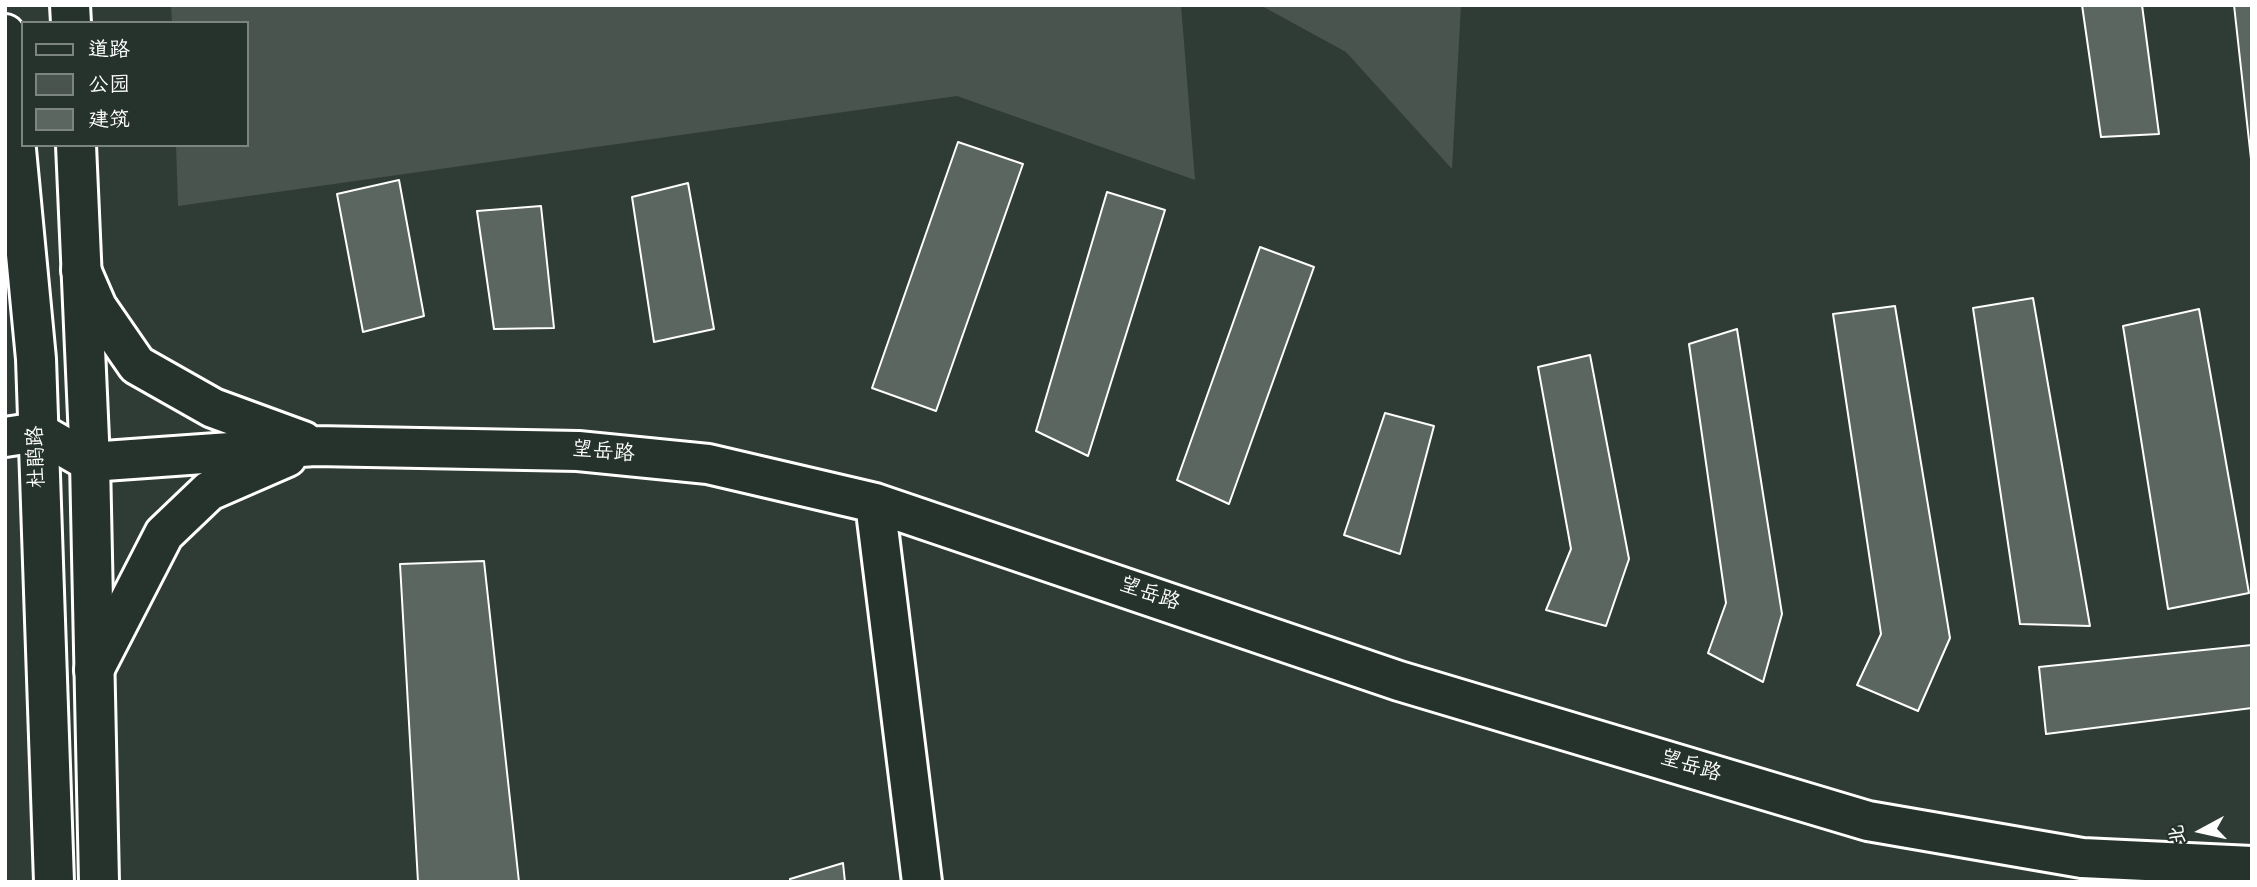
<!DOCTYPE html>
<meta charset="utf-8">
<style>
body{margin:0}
#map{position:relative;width:2257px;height:887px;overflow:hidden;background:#2f3b35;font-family:"Gochi Hand","LXGW WenKai TC",sans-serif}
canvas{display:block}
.frame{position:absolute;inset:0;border:7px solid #fff;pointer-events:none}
.legend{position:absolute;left:21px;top:21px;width:228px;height:126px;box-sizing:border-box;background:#26332d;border:2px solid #7d8581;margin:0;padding:9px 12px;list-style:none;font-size:21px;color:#fff}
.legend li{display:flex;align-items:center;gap:14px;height:35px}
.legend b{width:35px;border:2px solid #7d8581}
.north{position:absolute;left:2166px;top:796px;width:70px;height:70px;-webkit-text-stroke:5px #26332d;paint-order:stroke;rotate:262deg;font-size:19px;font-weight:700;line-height:28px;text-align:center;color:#fff}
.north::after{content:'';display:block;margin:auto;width:24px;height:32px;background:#fff;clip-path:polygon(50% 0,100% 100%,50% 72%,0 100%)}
</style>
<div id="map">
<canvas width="2257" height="887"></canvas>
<div class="frame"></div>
<ul class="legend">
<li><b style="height:9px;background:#26332d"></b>道路</li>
<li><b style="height:19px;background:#4a544f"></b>公园</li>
<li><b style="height:19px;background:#5b6661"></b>建筑</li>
</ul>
<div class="north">北</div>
</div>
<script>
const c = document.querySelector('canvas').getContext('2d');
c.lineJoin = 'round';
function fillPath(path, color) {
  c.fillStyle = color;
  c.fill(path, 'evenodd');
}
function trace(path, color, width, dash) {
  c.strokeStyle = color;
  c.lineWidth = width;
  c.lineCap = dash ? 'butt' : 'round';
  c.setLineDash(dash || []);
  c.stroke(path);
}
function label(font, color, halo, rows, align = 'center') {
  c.font = font + ' "Gochi Hand","LXGW WenKai TC",sans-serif';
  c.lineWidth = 6;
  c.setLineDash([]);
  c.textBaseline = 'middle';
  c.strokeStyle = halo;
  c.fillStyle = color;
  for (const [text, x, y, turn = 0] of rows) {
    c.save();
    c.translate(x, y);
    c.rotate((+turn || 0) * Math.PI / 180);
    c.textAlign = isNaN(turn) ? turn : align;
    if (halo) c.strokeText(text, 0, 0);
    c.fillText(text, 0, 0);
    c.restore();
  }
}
const green = new Path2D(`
 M171,5h1010l14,175 -238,-84 -779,110 -2,-61h71v-122h-75z
 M1260,5h201l-9,164 -106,-117z`);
const building = new Path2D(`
 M2082,5h60l17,129 -58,3z
 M2234,5h18v163z
 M958,142l65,22 -87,247 -64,-23z
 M399,180l25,136 -61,16 -26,-138z
 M688,183l26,146 -60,13 -22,-145z
 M1107,192l58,18 -77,246 -52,-25z
 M541,206l13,122 -60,1 -17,-118z
 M1260,247l54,20 -85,237 -52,-24z
 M2033,298l57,328 -70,-2 -47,-316z
 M1895,306l55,332 -32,73 -61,-26 24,-51 -48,-320z
 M2199,309l50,284 -81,16 -45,-283z
 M1737,329l45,285 -19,68 -55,-29 18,-50 -37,-259z
 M1590,355l39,204 -23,67 -60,-16 25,-61 -33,-182z
 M1385,413l49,13 -34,128 -56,-19z
 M484,561l35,321h-101l-18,-318z
 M2252,645v63l-206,26 -7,-67z
 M843,863l2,19h-55v-3z`);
const minor = new Path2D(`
 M81,270l16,37 40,58 76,43 90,33
 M5,437l33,-5 52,30 225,-16 263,5 130,13 167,39 524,178 469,140 214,37 170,8
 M875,503l47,379
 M94,670l70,-136 45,-43 78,-34`);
const major = new Path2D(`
 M70,5l1,18
 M5,34l31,325 18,523
 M76,145l14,317 9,420`);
const streetNames = [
 ["望岳路",603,454,5],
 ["杜鹃路",39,457,-92],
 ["望岳路",1149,596,19],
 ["望岳路",1690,768,17]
];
fillPath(green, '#4a544f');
fillPath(building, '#5b6661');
trace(building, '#fff', 2);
trace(minor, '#fff', 44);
trace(major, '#fff', 44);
trace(minor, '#26332d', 38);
trace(major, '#26332d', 38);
label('21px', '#fff', '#26332d', streetNames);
</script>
